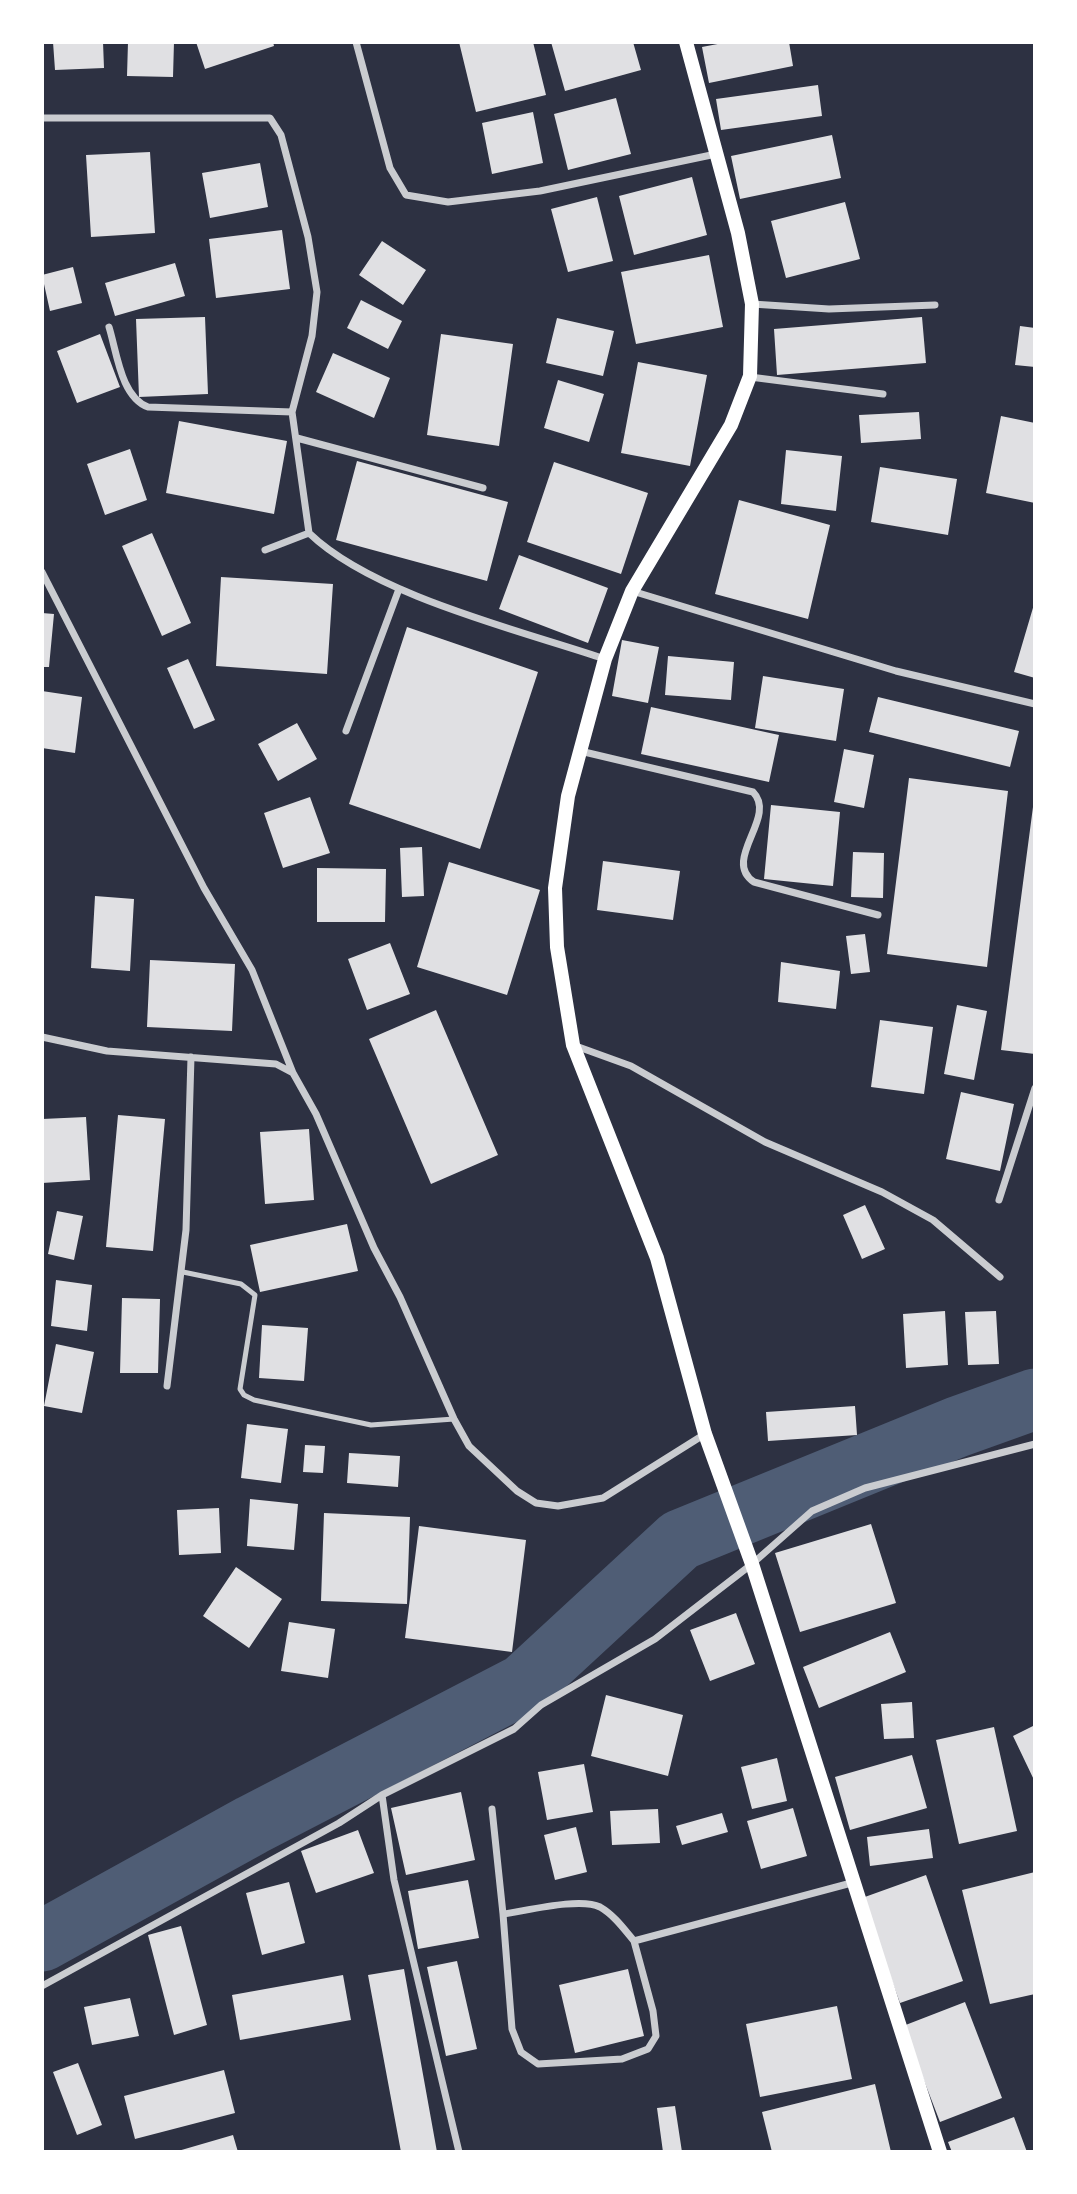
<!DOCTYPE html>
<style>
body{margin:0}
#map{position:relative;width:1077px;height:2194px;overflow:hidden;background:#2d3142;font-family:"PT Sans Narrow",sans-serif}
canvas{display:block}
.frame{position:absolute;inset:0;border:44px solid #fff;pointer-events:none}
</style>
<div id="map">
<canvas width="1077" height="2194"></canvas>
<div class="frame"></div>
</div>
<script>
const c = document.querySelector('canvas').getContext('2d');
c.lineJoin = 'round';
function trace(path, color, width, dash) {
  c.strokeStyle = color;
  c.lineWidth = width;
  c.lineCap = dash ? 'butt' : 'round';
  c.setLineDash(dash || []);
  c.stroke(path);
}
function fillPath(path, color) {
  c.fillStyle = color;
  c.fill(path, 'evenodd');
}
const river = new Path2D(`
 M42,1941l210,-116 272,-141 156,-144 277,-113 78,-28`);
const building = new Path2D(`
 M53,42h50l1,26 -49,2z
 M128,42h46l-1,35 -46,-1z
 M196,42h77l1,4 -69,23z
 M459,42h74l13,53 -70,17z
 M551,42h82l8,28 -76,21z
 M728,42h61l4,24 -84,17 -7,-36z
 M818,85l4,31 -101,14 -5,-31z
 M616,98l15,56 -63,16 -14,-56z
 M533,112l10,51 -51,11 -10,-51z
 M832,135l9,43 -101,21 -9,-43z
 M150,152l5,81 -64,4 -5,-82z
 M260,163l8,44 -58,11 -8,-45z
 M692,177l15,58 -73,20 -15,-59z
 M597,197l16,64 -45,11 -17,-63z
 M845,202l15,57 -74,19 -15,-57z
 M282,230l8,59 -74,9 -7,-59z
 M382,241l44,29 -23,35 -44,-30z
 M709,255l14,72 -87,17 -15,-72z
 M175,263l10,33 -70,20 -10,-33z
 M73,267l9,36 -32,8 -8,-36z
 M361,300l41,21 -14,28 -41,-21z
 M205,317l3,77 -69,3 -3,-78z
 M922,317l4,46 -149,12 -3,-46z
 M557,318l57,13 -11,45 -57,-13z
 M1020,326l15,2v39l-20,-2z
 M100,334l20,53 -43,16 -20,-52z
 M441,334l72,10 -14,102 -72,-11z
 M333,353l57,25 -16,40 -58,-26z
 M638,362l69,13 -17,91 -69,-13z
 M558,380l46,14 -15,48 -45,-14z
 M919,412l2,27 -60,4 -2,-28z
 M1001,416l34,7v80l-49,-10z
 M179,421l108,20 -13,73 -108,-21z
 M130,449l17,51 -42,15 -18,-51z
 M786,450l56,6 -6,55 -55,-7z
 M357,461l151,41 -21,79 -151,-41z
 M554,462l94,31 -27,81 -94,-32z
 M880,467l77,12 -9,56 -77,-13z
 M739,500l91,25 -22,94 -93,-25z
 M152,533l39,90 -29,13 -40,-90z
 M519,555l89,33 -20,55 -89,-34z
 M221,577l112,7 -6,90 -111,-8z
 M1035,601v77l-21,-6z
 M42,613l12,1 -5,53h-7z
 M407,627l131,45 -58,177 -131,-45z
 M622,640l37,7 -11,56 -36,-7z
 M668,656l66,6 -3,38 -66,-5z
 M188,659l27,61 -21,9 -27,-61z
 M763,676l81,13 -8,52 -81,-13z
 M42,691l40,6 -7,56 -33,-5z
 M878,697l141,34 -9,36 -141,-35z
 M651,707l128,28 -10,47 -128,-28z
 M297,723l20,36 -39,22 -20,-37z
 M844,749l30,6 -10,53 -30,-6z
 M909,778l99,13 -21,176 -100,-13z
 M310,797l20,56 -47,15 -19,-55z
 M771,805l69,7 -7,74 -69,-7z
 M1033,807h2v247l-34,-4z
 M422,847l2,49 -22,1 -2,-49z
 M853,852l31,1 -1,45 -32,-1z
 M603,861l77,10 -7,49 -76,-10z
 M449,862l91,28 -33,105 -90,-28z
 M317,868l69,1 -1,53h-68z
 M95,896l39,3 -4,72 -39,-3z
 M865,934l5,38 -19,2 -5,-38z
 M390,943l20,51 -43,16 -19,-51z
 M150,960l85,4 -3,67 -85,-4z
 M781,962l59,9 -4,38 -58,-7z
 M957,1005l30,6 -13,69 -30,-6z
 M436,1010l62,145 -67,29 -62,-145z
 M880,1020l53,7 -9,67 -53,-7z
 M961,1092l53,12 -14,67 -54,-12z
 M118,1115l47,4 -12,132 -47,-4z
 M86,1117l4,63 -48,3v-64z
 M309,1129l5,71 -49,4 -5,-72z
 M865,1205l20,44 -23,10 -19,-44z
 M57,1211l26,5 -9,44 -26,-6z
 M347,1224l11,47 -98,21 -10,-47z
 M56,1280l36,5 -5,46 -36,-5z
 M122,1298l38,1 -2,74h-38z
 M945,1311l3,54 -42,3 -3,-54z
 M996,1311l3,53 -31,1 -3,-53z
 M262,1325l46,3 -4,53 -45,-3z
 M56,1344l38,8 -12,61 -38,-7z
 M855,1406l2,29 -89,6 -2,-29z
 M247,1424l41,5 -7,54 -40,-5z
 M305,1445l20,1 -2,27 -20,-1z
 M349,1453l51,3 -2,31 -51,-4z
 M250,1499l48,5 -4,46 -47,-4z
 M219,1508l2,45 -42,2 -2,-45z
 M324,1513l86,4 -3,87 -86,-3z
 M871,1524l25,79 -96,29 -25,-79z
 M419,1526l107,14 -14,112 -107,-14z
 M236,1567l46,32 -33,49 -46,-32z
 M736,1613l19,51 -45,17 -20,-51z
 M289,1622l46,7 -7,49 -47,-7z
 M890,1632l16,40 -87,36 -16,-41z
 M606,1695l77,20 -15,61 -77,-20z
 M912,1702l2,36 -30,1 -3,-35z
 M1035,1725v57l-22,-46z
 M994,1727l23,104 -58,13 -23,-104z
 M912,1755l15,53 -77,22 -15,-53z
 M777,1758l10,43 -35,8 -11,-42z
 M584,1764l9,48 -46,8 -9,-48z
 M461,1792l14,68 -69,15 -15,-67z
 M793,1808l14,48 -46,13 -14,-48z
 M658,1809l2,34 -48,2 -2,-34z
 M722,1813l6,19 -46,13 -6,-19z
 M576,1827l11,45 -32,8 -11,-45z
 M929,1829l4,29 -63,8 -3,-29z
 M358,1830l16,43 -58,20 -15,-42z
 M1035,1872v122l-45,10 -28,-114z
 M926,1875l37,106 -63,22 -38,-105z
 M468,1880l11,58 -61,11 -10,-58z
 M289,1882l16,61 -43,12 -16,-62z
 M181,1926l26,99 -33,10 -26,-100z
 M457,1961l20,88 -31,7 -19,-89z
 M404,1969l33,183h-36l-33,-177z
 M628,1969l16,67 -69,17 -16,-68z
 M343,1975l8,45 -111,20 -8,-45z
 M130,1998l9,38 -47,9 -8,-38z
 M965,2002l37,96 -62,24 -37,-96z
 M837,2006l15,73 -92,18 -14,-73z
 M78,2063l24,62 -25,10 -24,-63z
 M224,2070l11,43 -100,26 -11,-43z
 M875,2084l16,68h-119l-10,-40z
 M675,2106l7,46h-19l-6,-44z
 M1014,2117l13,35h-75l-4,-10z
 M233,2135l5,17h-60v-1z`);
const service = new Path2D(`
 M183,1272l58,12 14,11 -15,94 4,6 10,5 117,25 83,-6`);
const minor = new Path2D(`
 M356,42l34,126 16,27 42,7 92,-11 176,-37
 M42,118h228l11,17 27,102 9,55 -5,44 -20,76 17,121c64,62 210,97 296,126
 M752,304l77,5 106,-4
 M109,327c8,26 12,70 39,80l144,5
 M750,377l133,17
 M297,438l186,50
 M265,550l44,-17
 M42,572l162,316 48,82 41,103
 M632,591l264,80 139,33
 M346,731l53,-142
 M580,751l173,41c25,25 -32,68 1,90l124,33
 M42,1037l65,14 169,13 17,9 23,41 58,134 26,49 54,122 15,27 48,45 19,12 22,3 45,-8 102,-64
 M573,1045l58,21 134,76 117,50 51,28 67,57
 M999,1200l36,-112
 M167,1386l19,-156 5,-173
 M382,1795l12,85 65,272
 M492,1809l11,105c23,-3 77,-17 97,-7 14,8 24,22 34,34l221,-59
 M503,1914l9,115 9,23 17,12 84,-5 26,-10 8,-13 -3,-25 -19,-70
 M42,1986l297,-163 43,-28 132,-66 27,-24 114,-66 97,-75 60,-53 53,-23 170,-44`);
const secondary = new Path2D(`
 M686,42l52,191 14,71 -2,72 -19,49 -99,166 -27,68 -37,137 -13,92 2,59 16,98 84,213 48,176 47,130 188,588`);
trace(river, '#4f5d75', 61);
fillPath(building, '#e0e0e3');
trace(service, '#caccd0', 5);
trace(minor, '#caccd0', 7);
trace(secondary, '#fff', 14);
</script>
